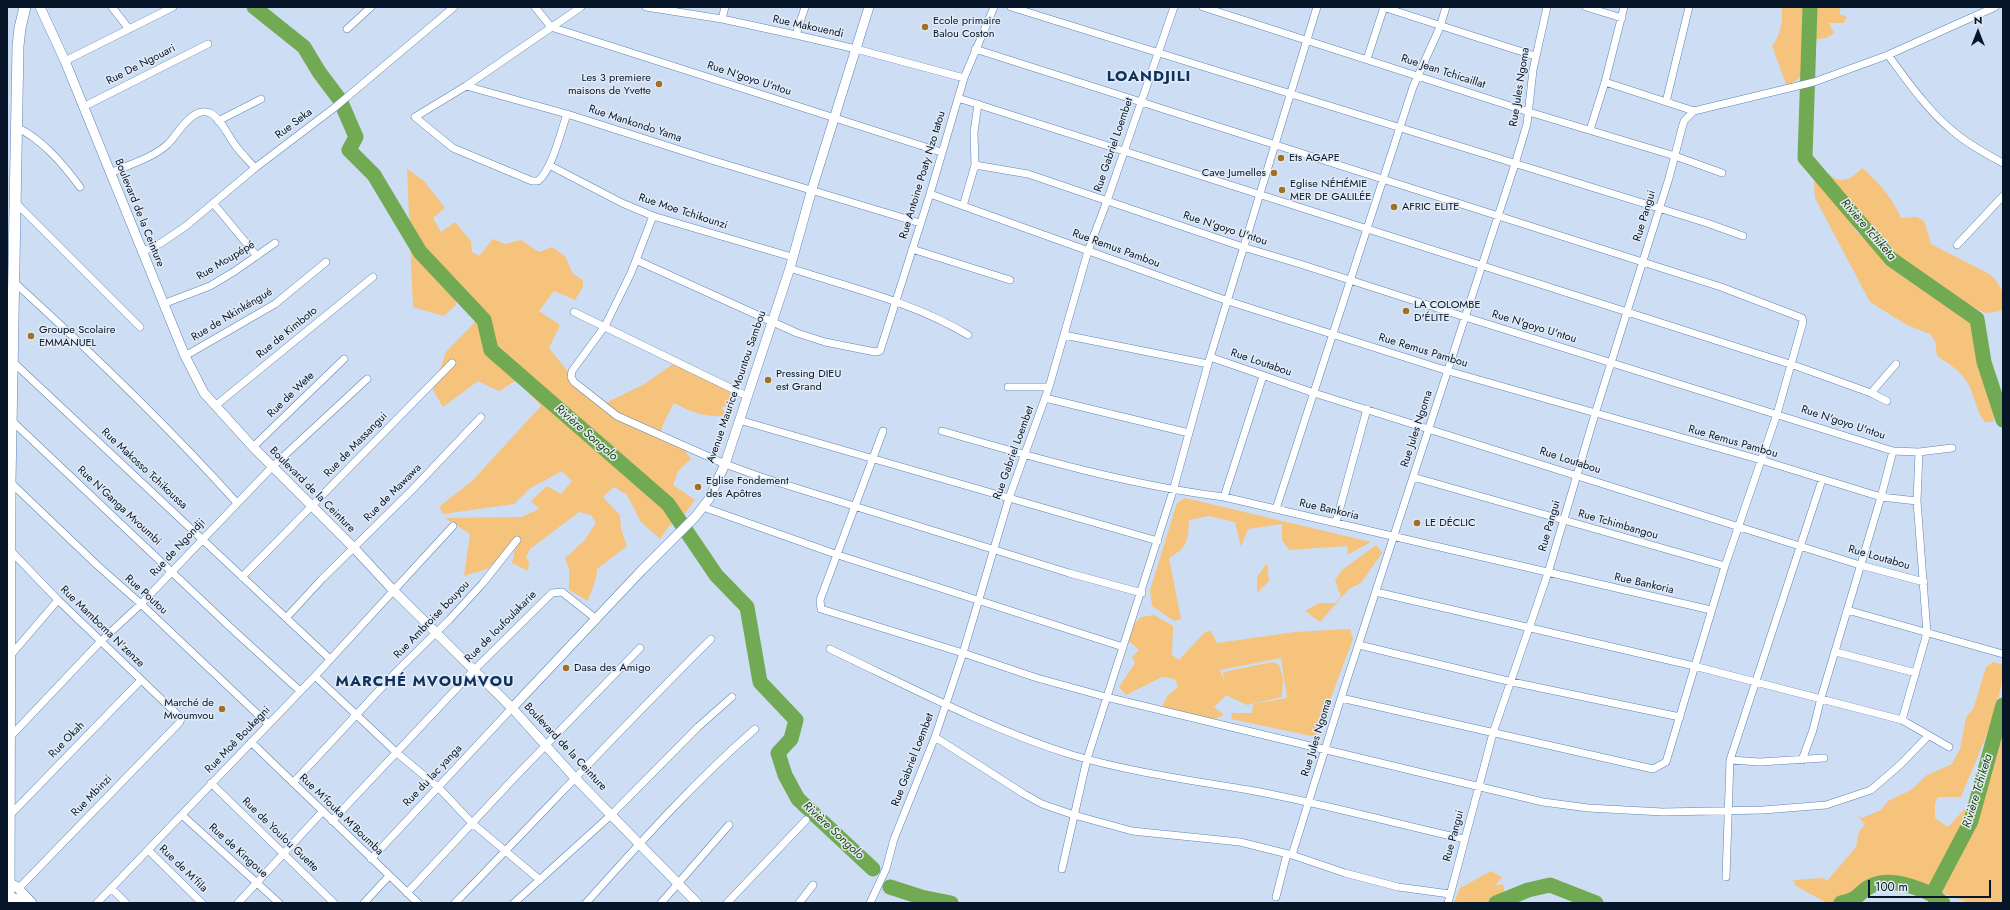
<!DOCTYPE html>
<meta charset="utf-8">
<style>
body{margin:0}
#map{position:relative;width:2010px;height:910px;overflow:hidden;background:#cddef4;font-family:Jost,sans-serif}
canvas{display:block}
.frame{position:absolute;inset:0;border:8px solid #061528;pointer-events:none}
.north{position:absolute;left:1958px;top:12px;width:40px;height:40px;-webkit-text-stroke:3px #e2ebf6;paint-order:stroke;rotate:0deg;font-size:11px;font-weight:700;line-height:16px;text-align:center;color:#061528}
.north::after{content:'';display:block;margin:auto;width:14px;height:18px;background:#061528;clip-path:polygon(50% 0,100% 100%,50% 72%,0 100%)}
.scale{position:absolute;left:1868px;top:880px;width:123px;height:18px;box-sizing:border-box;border:2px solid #061528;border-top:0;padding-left:5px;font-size:12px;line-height:14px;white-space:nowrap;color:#061528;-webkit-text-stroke:3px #e2ebf6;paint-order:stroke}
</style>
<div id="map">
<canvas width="2010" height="910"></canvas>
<div class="frame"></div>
<div class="north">N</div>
<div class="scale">100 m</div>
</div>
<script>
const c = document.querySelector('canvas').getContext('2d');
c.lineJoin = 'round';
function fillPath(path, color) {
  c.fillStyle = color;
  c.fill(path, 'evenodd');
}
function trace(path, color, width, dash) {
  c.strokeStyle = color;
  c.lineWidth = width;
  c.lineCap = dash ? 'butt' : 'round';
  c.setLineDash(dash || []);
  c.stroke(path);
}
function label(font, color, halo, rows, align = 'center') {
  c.font = font + ' Jost,sans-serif';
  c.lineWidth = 3;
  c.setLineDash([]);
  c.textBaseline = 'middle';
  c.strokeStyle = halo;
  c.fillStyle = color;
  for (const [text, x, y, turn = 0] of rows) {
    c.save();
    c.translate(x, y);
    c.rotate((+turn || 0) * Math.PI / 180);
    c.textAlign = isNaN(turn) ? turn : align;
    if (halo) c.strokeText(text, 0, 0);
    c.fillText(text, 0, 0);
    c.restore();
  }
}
const green = new Path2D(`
 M1781,7h59v7l7,3 -3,6h-15l5,10 -8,5 -16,2 -7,35 -16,12 -15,-41c8,-9 12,-27 9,-39z
 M1862,168c17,15 30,29 39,50l16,-1 7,4 7,23 60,31c9,9 18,24 10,36l-15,2 -20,-9 -64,-43 -17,-22 -21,-16 -33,-43 -3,-7c12,13 24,6 34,-5z
 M407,169l17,12 21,27 -12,10 8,14 14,-10 16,19 1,11 7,4 14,-17 12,5 16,-4 18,12 13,-5 13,9 8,18 10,6v7l-8,13 -21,-9 -15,20 21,14 -11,23 20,25v10l32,22 42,-20 33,-23 60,28v10l-15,8 8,8c-24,1 -34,-2 -55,-13l-11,21 -2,9 23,16 7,10 -13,12 -5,14 22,15 -14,19 -12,7 -9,13 -19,-17 -14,-27 -13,-8 -11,10 17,18 1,14 6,17 -30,23c0,12 -6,21 -9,32l-19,-11v-21l-4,-11 19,-17 12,-18 -5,-8 -12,-3 -49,37 -4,8 3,6 -1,8 -16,-8 4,-18 -29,24 -23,7 6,-42 -25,-16 76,-1 18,-8 -8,-8 16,-15 14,8 11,-13 -10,-10 -33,18 -15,15 -71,10 -4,-7 34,-27 68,-74 -24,-26 -18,11 -21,-10 -35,26 -10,-17 13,-38 29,-30 -12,-17 -8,-7 1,7 -12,11 -31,-9z
 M1816,178l17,19 24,35 19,19 10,13 87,60 12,49 10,19 1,23 -3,7h-8c-8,-10 -9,-20 -14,-32 -6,-16 -20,-25 -34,-34l-2,-15 -5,-7 -23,-9 -37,-23 -55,-104 -1,-15z
 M1185,498l186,44 -24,13 1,-9 -59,4 -7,-10v-16l-34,5 -7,18 -6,-25 -26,-6 -20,4c-1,21 -1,27 -20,38l12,61 -7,2 -22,-15 -2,-16 27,-87z
 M1376,545l6,8 -21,30 -12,6 -29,33 -15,-11 14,-8h16l6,-6 -6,-17 7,-10z
 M1267,563l2,18 -12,12v-16z
 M1154,615l19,11 -1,29 7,5 26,-28 6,-1 6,12 78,-11 55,-3 3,10 -37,98 -85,-18 1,-6h20l1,-9 34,-6 -6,-40 -61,12 4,11 -1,-9 50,-10 6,3 4,13 -1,19 -35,8 -21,-10 -12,12 10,8 -9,4 -53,-11 5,-12 11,-9 -3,-8 -13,-2 -36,18 -7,-8 16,-24 -3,-6 7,-7 -16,-14 18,-19z
 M1993,662l10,3c0,41 -27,94 -42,132h-23l-3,6v15l13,9 28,-30 4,-21 10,-23 13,-43v193h-33l-27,-10 -4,6c-21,-10 -56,-22 -78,-7 -4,3 -7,7 -11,11h-23l-31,-17 -3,-6 30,-2 4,3 29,-34 3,-15 6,-8 -8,-8 5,2 19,-8 7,-9 23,-11 16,-15 25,-11 8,-15 6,-31 8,-11 12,-40z
 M1491,871l11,6 -7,9 8,-2 3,15 7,-3 2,4 -5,3h-56l6,-15z`);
const river = new Path2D(`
 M254,7l50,40 15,25 21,28 16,37 -7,13 25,25 46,77 64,68 7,30 177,154 48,71 31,32 13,75 36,38 -5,19 -13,14 7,22 13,24 75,70
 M1810,7l-5,151 86,101 86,60 7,43 19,58
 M890,887l31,10 30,6
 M1932,895l39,-74 32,-116
 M1496,903l32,-13 22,-5 46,18
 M1841,903c20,-3 18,-14 35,-19 18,-6 54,6 67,19`);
const minor = new Path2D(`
 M112,7l17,22
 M535,7l16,20
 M646,7l76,12 74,16 60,14 108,29
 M1011,7l696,216 36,13
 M1203,7l326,105 146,44 47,17
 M1383,7l152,49
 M1586,7l36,11
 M722,19l3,-12
 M551,27l390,125
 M347,29l24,-22
 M796,35l9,-28
 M975,49l746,238 81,31 1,4 -26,92 -52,152 -59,196 -13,7 -312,-71
 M1888,55c20,27 40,56 66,77 14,12 32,22 49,31
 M1367,59l17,-52
 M65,61l108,-54
 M1605,82l89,29
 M466,86l101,28 141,45 212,64
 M958,98l838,268 75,27 16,8
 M1666,102l23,-95
 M83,107l125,-63
 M1694,111l120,-29 74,-27 107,-48
 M567,114c-6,17 -15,56 -29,67h-6l-79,-33 -38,-31 51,-31 115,-79
 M218,121l43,-22
 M16,127c26,12 47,37 64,60
 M1590,130l15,-48 19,-75
 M549,165l73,38 31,13 139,41
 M975,165l53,9 215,73 57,17 165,53 428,134 26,1 33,-4
 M110,173c18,-8 43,-15 58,-29 9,-9 25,-39 42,-31 11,5 18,23 25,32 6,8 13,15 20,23
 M930,194l298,107 220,70 313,89 120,37 36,4
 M15,202l125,125
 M213,203l44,53
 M963,206l12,-41 -1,-33 4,-28
 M653,216l-22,57 -26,53 -33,45 -1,6 3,5 43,34 108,48 36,13 308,96 73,20
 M1957,245l46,-49
 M912,249l98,31
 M142,252l19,-9 25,-17 69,-58 79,-60 120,-101
 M636,260l161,73 28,9 50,10 5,-1 50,-157 34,-116 30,-71
 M790,268c58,19 126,35 178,67
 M14,282c78,71 153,143 223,221
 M163,304l47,-18 25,-15 40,-28
 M574,312l173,84
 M1064,335l144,29
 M185,356l90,-52 51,-42
 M1210,357l104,36 546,172 64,17
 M13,362l317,297
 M1008,387h41
 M1871,393l25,-29
 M1045,398l144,35
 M215,406l158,-129
 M11,420l220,208 69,63
 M739,420l419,121
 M883,431l-63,169 1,9 142,44 74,25 69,19 437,105 45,6 75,4 100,-2 63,-5 45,-15 30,-26 27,-28
 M942,431c93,27 186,54 282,66l487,113
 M253,447l91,-88
 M1413,477l312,89
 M10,482l87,83 44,39 127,120
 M1224,497l39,-121
 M703,507l135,48 285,92
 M1276,509l137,-422 27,-60 6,-20
 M1336,522l31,-113
 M10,550l48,50 123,118 -1,4 -162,167
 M242,577l210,-214
 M1376,592l318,74 208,54 47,27
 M1847,610l156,44
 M286,618l36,-39 91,-90 68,-72
 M1359,645l153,37 168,35
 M830,649c78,37 159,80 242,106 58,17 117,25 177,35 72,13 143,33 215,49
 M1836,652l80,21
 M10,656l48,-56
 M315,676l82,77 42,35 33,35 68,57
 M1902,720l25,-87 -10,-132 2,-49
 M10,737l91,-96 40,-37 131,-137 95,-88
 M935,737l89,57 18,10 32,11 58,16 108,11 52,13 53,18 53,14 52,7
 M251,742l167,161
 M1730,760l30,2 64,-4
 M1802,760l11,-30 8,-32 60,-201 12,-46
 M211,783l123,120
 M293,783l104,-112 53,-52 33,-36 34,-43
 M182,815l97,88
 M9,816l132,-136
 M332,821l141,-150 79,-78 10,-1 33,26
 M148,850l54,53
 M1292,855l49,-157 174,-534 12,-40 6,-54 14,-63
 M371,859l141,-151
 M1062,869l25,-110 86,-268 35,-127 109,-357
 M1726,877l4,-117 92,-280
 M111,888l15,15
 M407,893l109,-117 124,-128
 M1276,897l11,-43
 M97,903l218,-227 138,-150
 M238,903l85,-92
 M364,903l24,-26
 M455,903c86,-88 169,-178 256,-264
 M514,903l97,-88 87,-88 34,-30
 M586,903c54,-60 108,-121 169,-174
 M661,903l68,-78
 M727,903l79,-83
 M799,903l14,-18
 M870,903l16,-34 8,-30 41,-102 28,-84 46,-155 40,-111 39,-136 19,-50 67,-194
 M1448,903l45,-170 55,-160 47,-159 74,-236 13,-50 2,-7 10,-10`);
const tertiary = new Path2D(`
 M40,7l25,54 120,295 19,37 49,54 101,101 39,42 119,118 63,70 122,125
 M512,708l129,-137 54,-54 14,-18 16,-35 65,-196 22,-79 57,-182
 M7,882l9,4 16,17
 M7,897l21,3`);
const secondary = new Path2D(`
 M9,903l1,-421 8,-436 2,-18 5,-21`);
const markers = [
 [925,27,4,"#a07124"],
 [659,84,4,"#a07124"],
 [1281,158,4,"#a07124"],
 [1274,173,4,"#a07124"],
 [1282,190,4,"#a07124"],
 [1394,207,4,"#a07124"],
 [1406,311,4,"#a07124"],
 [31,336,4,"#a07124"],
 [768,380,4,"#a07124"],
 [698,487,4,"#a07124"],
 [1417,523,4,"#a07124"],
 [566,668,4,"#a07124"],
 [222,709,4,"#a07124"]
];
const poiNames = [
 ["Ecole primaire",933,21],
 ["Balou Coston",933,34],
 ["Les 3 premiere",651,78,"right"],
 ["maisons de Yvette",651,91,"right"],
 ["Ets AGAPE",1289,158],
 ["Cave Jumelles",1266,173,"right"],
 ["Eglise NÉHÉMIE",1290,184],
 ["MER DE GALILÉE",1290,197],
 ["AFRIC ELITE",1402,207],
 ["LA COLOMBE",1414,305],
 ["D'ÉLITE",1414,318],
 ["Groupe Scolaire",39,330],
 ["EMMANUEL",39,343],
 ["Pressing DIEU",776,374],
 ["est Grand",776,387],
 ["Eglise Fondement",706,481],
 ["des Apôtres",706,494],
 ["LE DÉCLIC",1425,523],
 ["Dasa des Amigo",574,668],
 ["Marché de",214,703,"right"],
 ["Mvoumvou",214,716,"right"]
];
const streetNames = [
 ["Rue Makouendi",808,27,12],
 ["Rue De Ngouari",141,65,-27],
 ["Rue Jean Tchicaillat",1443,72,18],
 ["Rue N'goyo U'ntou",749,79,18],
 ["Rue Jules Ngoma",1520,87,-81],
 ["Rue Seka",294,124,-37],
 ["Rue Mankondo Yama",635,124,18],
 ["Rue Gabriel Loembet",1114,145,-71],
 ["Rue Antoine Poaty Nzo tatou",923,175,-73],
 ["Rue Moe Tchikounzi",683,212,18],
 ["Boulevard de la Ceinture",139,213,68],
 ["Rue Pangui",1645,216,-73],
 ["Rue N'goyo U'ntou",1225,229,18],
 ["Rue Remus Pambou",1116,249,20],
 ["Rue Moupépé",226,261,-31],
 ["Rue de Nkinkéngué",232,315,-31],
 ["Rue N'goyo U'ntou",1534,327,17],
 ["Rue de Kimboto",287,333,-39],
 ["Rue Remus Pambou",1423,351,17],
 ["Rue Loutabou",1261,363,19],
 ["Avenue Maurice Mountou Sambou",737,387,-71],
 ["Rue de Wete",291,395,-44],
 ["Rue N'goyo U'ntou",1843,423,18],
 ["Rue Jules Ngoma",1417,429,-72],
 ["Rue Remus Pambou",1733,442,16],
 ["Rue de Massangui",356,445,-46],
 ["Rue Gabriel Loembet",1014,453,-70],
 ["Rue Loutabou",1570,461,18],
 ["Rue Makosso Tchikoussa",144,469,43],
 ["Boulevard de la Ceinture",312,490,45],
 ["Rue de Mawawa",393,493,-45],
 ["Rue N'Ganga Mvoumbi",119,506,43],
 ["Rue Bankoria",1329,510,13],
 ["Rue Tchimbangou",1618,525,16],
 ["Rue Pangui",1550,526,-74],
 ["Rue de Ngondji",178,548,-47],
 ["Rue Loutabou",1879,558,16],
 ["Rue Bankoria",1644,584,13],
 ["Rue Poutou",146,595,42],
 ["Rue Ambroise bouyou",432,620,-46],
 ["Rue Mamboma N'zenze",102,627,44],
 ["Rue de loufoulakarie",501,627,-45],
 ["Rue Jules Ngoma",1317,738,-73],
 ["Rue Okah",67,740,-46],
 ["Rue Moê Boukegni",238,740,-46],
 ["Boulevard de la Ceinture",565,747,47],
 ["Rue Gabriel Loembet",913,760,-69],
 ["Rue du lac yanga",433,776,-47],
 ["Rue Mbinzi",92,796,-46],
 ["Rue M'fouka M'Boumba",341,815,44],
 ["Rue de Youlou Guette",280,835,44],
 ["Rue Pangui",1454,836,-75],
 ["Rue de Kingoue",238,851,42],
 ["Rue de M'fila",183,869,44]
];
const waterNames = [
 ["Rivière Tchiketa",1868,230,49],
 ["Rivière Songolo",586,433,41],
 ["Rivière Tchiketa",1978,791,-73],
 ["Rivière Songolo",833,831,43]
];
const districtNames = [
 ["LOANDJILI",1149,77],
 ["MARCHÉ MVOUMVOU",425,682]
];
fillPath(green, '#f5c37b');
trace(river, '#72aa53', 15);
trace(minor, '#5d84b6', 8);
trace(tertiary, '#5d84b6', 10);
trace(secondary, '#5d84b6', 12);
trace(minor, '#fff', 7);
trace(tertiary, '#fff', 9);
trace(secondary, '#fff', 11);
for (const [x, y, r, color] of markers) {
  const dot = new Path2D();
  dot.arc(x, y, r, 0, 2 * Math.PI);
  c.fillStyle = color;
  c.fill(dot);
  trace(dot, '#e2ebf6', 1.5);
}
label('11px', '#061528', '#e2ebf6', poiNames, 'left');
label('11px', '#061528', '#e2ebf6', streetNames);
label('italic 12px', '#204304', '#e2ebf6', waterNames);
c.letterSpacing = '1px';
label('bold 15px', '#0d325e', '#e2ebf6', districtNames);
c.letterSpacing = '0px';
</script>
